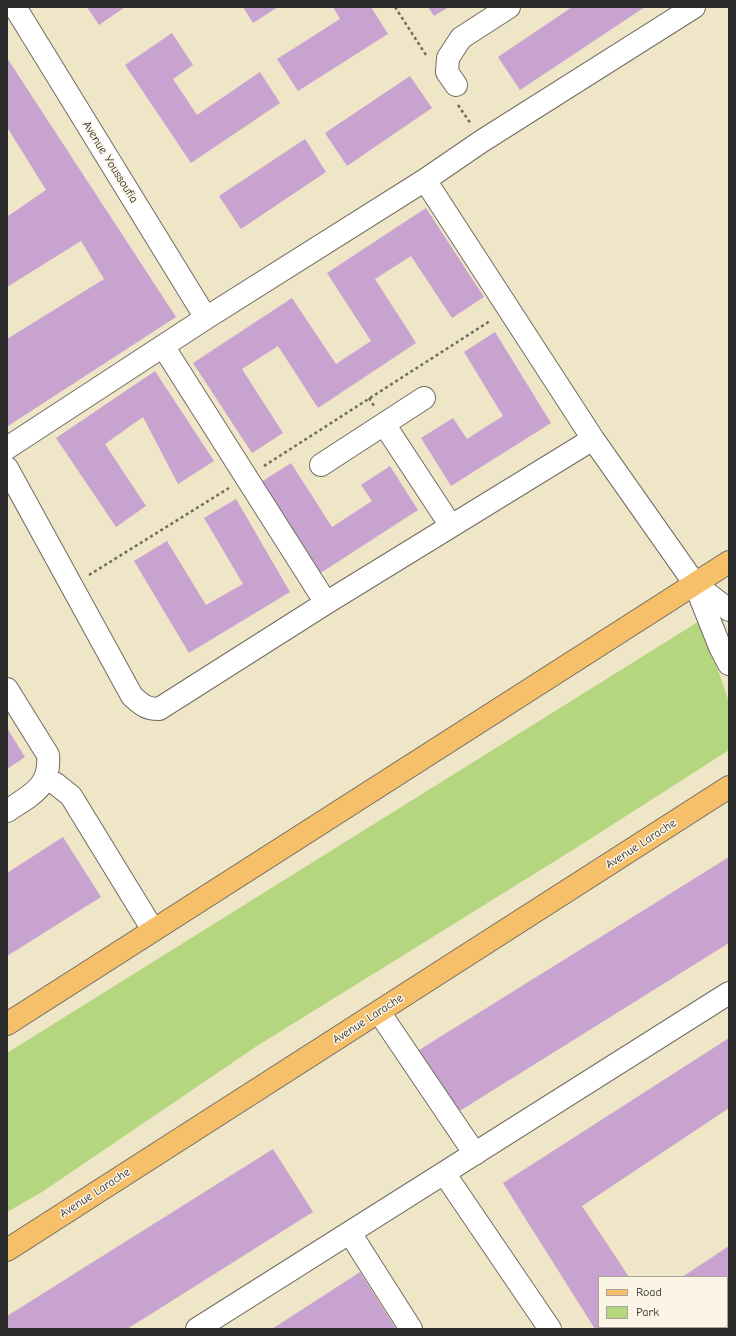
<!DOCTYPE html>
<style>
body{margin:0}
#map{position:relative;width:736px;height:1336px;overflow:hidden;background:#efe5c7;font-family:"Comic Neue",sans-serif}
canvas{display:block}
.frame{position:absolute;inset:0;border:8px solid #2b2b2b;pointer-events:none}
.legend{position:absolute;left:598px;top:1276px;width:130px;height:52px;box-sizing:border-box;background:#fcf5e5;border:1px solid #a8a49b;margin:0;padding:5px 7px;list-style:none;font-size:12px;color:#2b2b2b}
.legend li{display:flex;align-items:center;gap:8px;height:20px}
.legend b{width:20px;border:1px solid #a8a49b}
</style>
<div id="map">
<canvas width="736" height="1336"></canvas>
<div class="frame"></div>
<ul class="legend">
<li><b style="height:5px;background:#f6c06b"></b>Road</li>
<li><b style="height:11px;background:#b4d67f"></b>Park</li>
</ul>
</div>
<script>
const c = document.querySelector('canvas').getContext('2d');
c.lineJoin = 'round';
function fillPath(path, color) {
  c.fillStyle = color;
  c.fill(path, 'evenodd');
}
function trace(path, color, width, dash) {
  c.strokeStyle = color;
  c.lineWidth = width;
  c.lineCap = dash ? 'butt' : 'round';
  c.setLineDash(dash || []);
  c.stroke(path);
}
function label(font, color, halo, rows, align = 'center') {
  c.font = font + ' "Comic Neue",sans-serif';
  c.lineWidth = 3;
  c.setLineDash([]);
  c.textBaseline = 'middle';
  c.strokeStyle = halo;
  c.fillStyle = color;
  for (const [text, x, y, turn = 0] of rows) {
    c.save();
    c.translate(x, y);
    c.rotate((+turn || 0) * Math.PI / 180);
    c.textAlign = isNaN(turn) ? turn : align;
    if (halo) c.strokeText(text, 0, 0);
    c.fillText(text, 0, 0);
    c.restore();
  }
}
const green = new Path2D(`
 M701,620l28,82v48l-153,98 -319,198 -215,146 -35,20v-159z`);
const building = new Path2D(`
 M87,7h38l-26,18z
 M243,7h35l-25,16z
 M333,7h38l17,27 -90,57 -21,-32 63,-40z
 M428,7h21l-15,9z
 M572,7h73l-125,83 -22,-33z
 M172,33l21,32 -20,14 24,36 63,-43 20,31 -89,60 -66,-98z
 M7,58l169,259 -168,109 -1,-2v-85l97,-60 -23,-38 -74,46v-73l1,2 38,-26 -39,-63z
 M410,76l22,32 -85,58 -22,-33z
 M305,139l21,33 -85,57 -22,-33z
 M426,208l58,89 -32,21 -41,-62 -36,23 41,64 -98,65 -40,-62 -36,23 41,64 -31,20 -59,-90 99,-65 44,66 35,-23 -44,-68z
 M495,332l56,91 -100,63 -30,-48 32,-20 14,21 36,-23 -39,-64z
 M155,371l59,90 -36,23 -35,-67 -38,27 41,62 -30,21 -60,-89z
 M291,463l41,64 40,-26 -11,-16 29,-19 28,44 -99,64 -58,-92z
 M236,499l54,93 -101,61 -55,-92 33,-20 39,64 37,-21 -39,-66z
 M7,728l18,29 -18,12z
 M63,837l38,60 -94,59v-83z
 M729,857v86l-271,169 -39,-62z
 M729,1038v70l-147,98 47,71h-30v50h105l-3,2h-106l-92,-146z
 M273,1149l40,63 -186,117h-120v-13z
 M729,1246v65l-2,1v-35h-45z
 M360,1272l36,57h-124z`);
const path = new Path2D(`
 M395,7l31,48
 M458,105l13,19
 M369,398l5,8
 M264,466l226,-145
 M89,575l140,-87`);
const minor = new Path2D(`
 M15,7l191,311
 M456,85l-9,-13 1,-14 13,-20 48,-31
 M425,180l168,259 102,145 25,63 9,17
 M163,346l163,257
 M384,424l67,102
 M7,448l199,-130 219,-138 57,-39 212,-134
 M321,465l103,-67
 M7,468l125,228c10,9 14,13 27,13l167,-106 267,-164
 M696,585l33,25
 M7,689l41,66c3,32 -17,40 -41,56
 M46,779l10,5 15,12 82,134
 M379,1012l96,142
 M444,1173l106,156
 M350,1233l61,96
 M197,1329l532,-336`);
const major = new Path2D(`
 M7,1024l722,-462
 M7,1250l722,-463`);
const streetNames = [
 ["Avenue Youssoufia",110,162,58],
 ["Avenue Larache",641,844,-33],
 ["Avenue Larache",368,1019,-33],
 ["Avenue Larache",95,1193,-33]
];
fillPath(green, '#b4d67f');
fillPath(building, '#c8a3d0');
trace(minor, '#706c62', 24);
trace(major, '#706c62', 24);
trace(path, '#706c62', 2.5, [3, 3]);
trace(minor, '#fff', 22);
trace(major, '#f6c06b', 22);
label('12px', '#2b2b2b', '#fcf5e5', streetNames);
</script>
